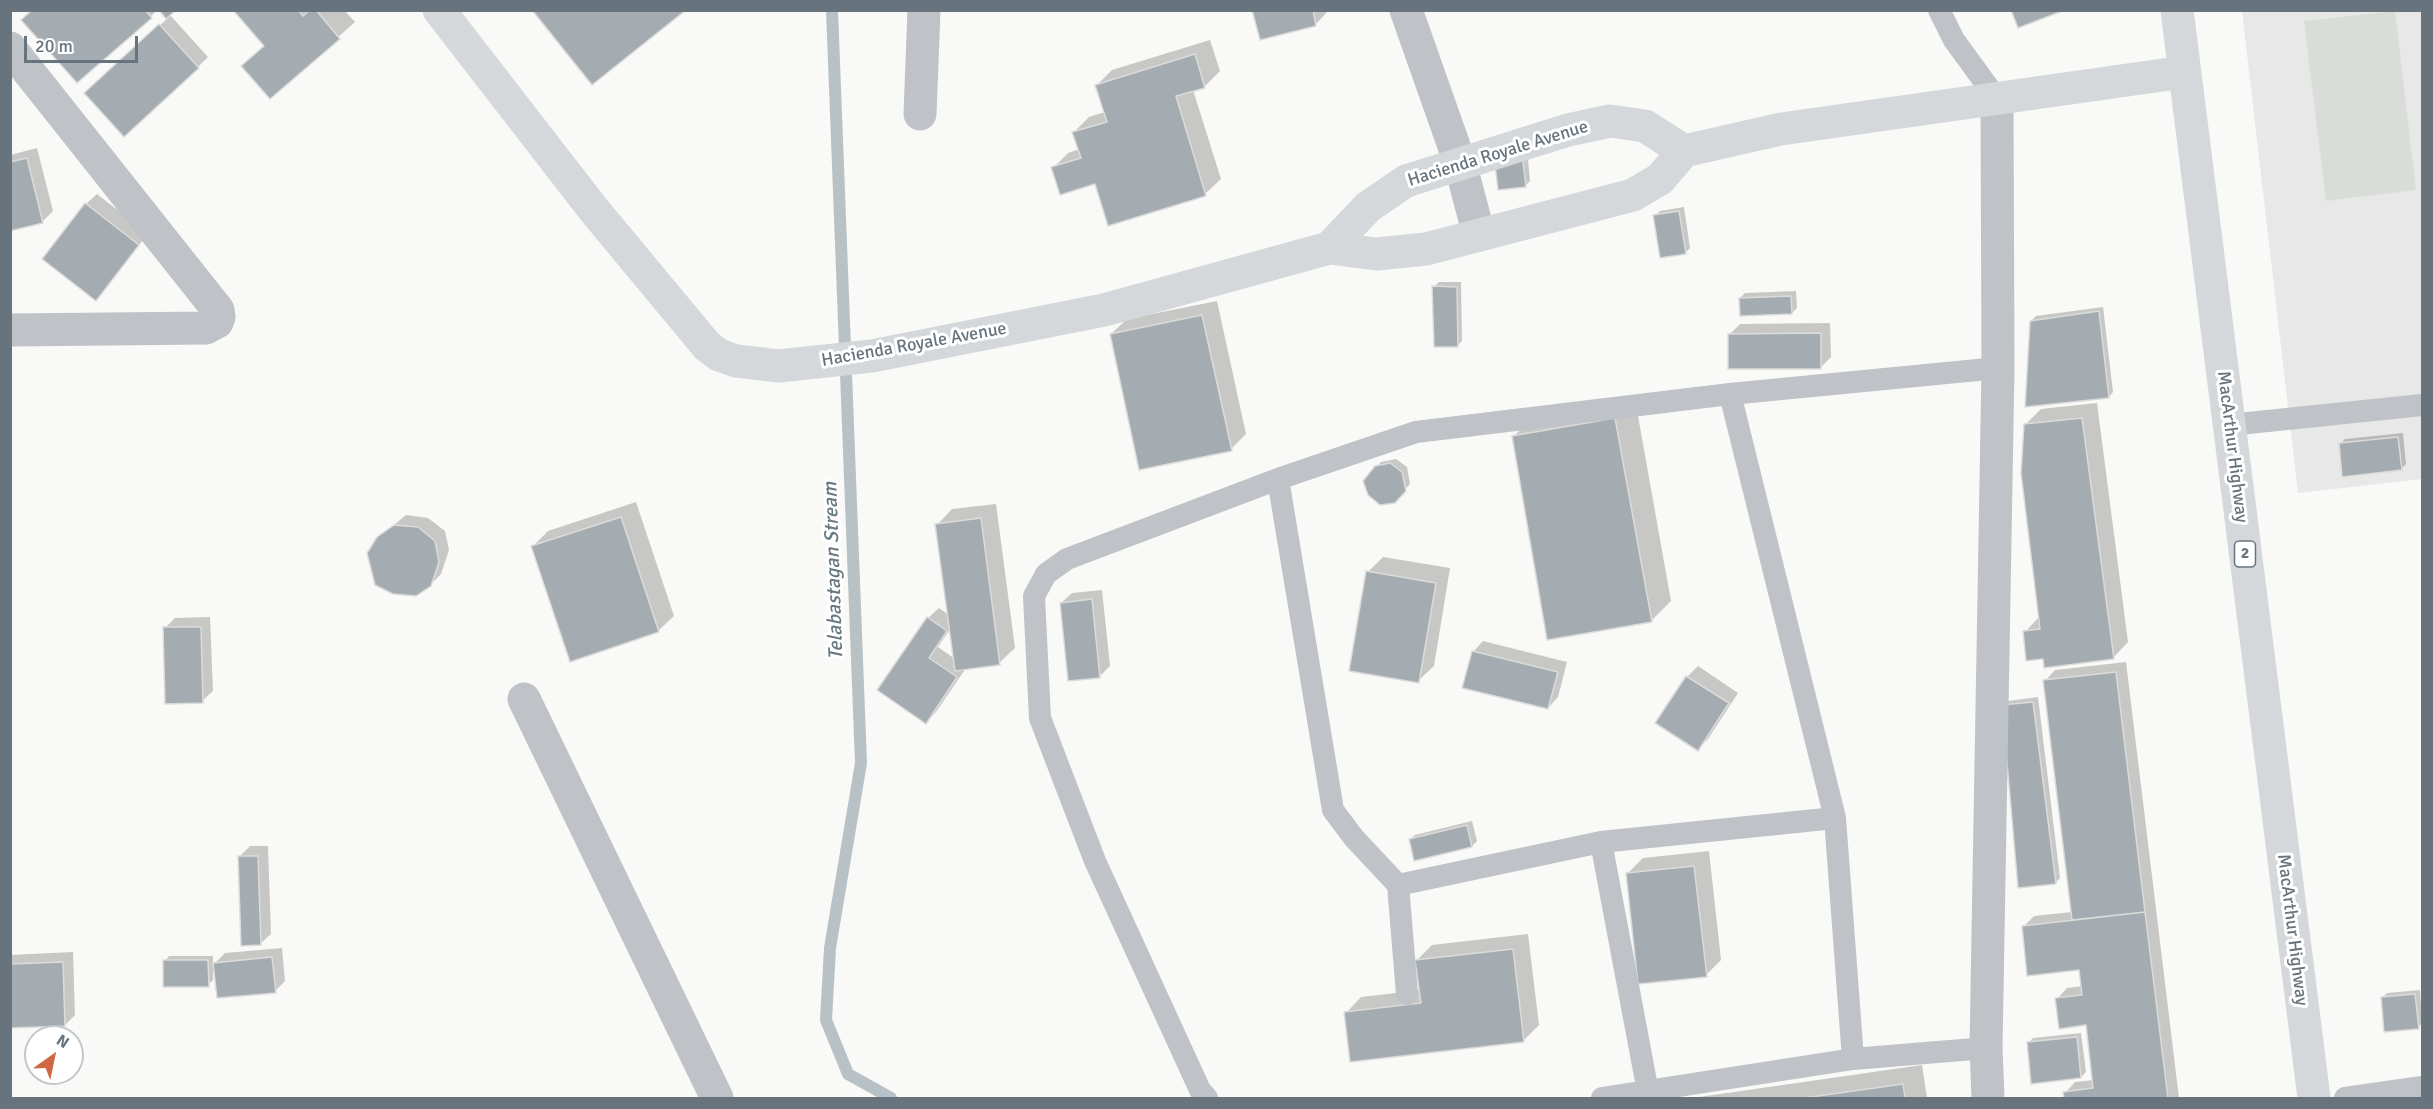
<!DOCTYPE html>
<style>
body{margin:0}
#map{position:relative;width:2433px;height:1109px;overflow:hidden;background:#f9f9f7;font-family:Signika,sans-serif}
canvas{display:block}
.frame{position:absolute;inset:0;border:12px solid #67747e;pointer-events:none}
.north{position:absolute;left:24px;top:1025px;width:60px;height:60px;box-sizing:border-box;background:#fff;border:2px solid #c2c7cb;border-radius:50%;rotate:33deg;font-size:16px;font-weight:700;line-height:24px;text-align:center;color:#67747e}
.north::after{content:'';display:block;margin:auto;width:21px;height:27px;background:#ce6742;clip-path:polygon(50% 0,100% 100%,50% 72%,0 100%)}
.scale{position:absolute;left:24px;top:36px;width:114px;height:27px;box-sizing:border-box;border:3px solid #67747e;border-top:0;padding-left:8px;font-size:18px;line-height:21px;white-space:nowrap;color:#67747e;-webkit-text-stroke:4px #fff;paint-order:stroke}
</style>
<div id="map">
<canvas width="2433" height="1109"></canvas>
<div class="frame"></div>
<div class="north">N</div>
<div class="scale">20 m</div>
</div>
<script>
const c = document.querySelector('canvas').getContext('2d');
c.lineJoin = 'round';
function fillPath(path, color) {
  c.fillStyle = color;
  c.fill(path, 'evenodd');
}
function trace(path, color, width, dash) {
  c.strokeStyle = color;
  c.lineWidth = width;
  c.lineCap = dash ? 'butt' : 'round';
  c.setLineDash(dash || []);
  c.stroke(path);
}
function label(font, color, halo, rows, align = 'center') {
  c.font = font + ' Signika,sans-serif';
  c.lineWidth = 6;
  c.setLineDash([]);
  c.textBaseline = 'middle';
  c.strokeStyle = halo;
  c.fillStyle = color;
  for (const [text, x, y, turn = 0] of rows) {
    c.save();
    c.translate(x, y);
    c.rotate((+turn || 0) * Math.PI / 180);
    c.textAlign = isNaN(turn) ? turn : align;
    if (halo) c.strokeText(text, 0, 0);
    c.fillText(text, 0, 0);
    c.restore();
  }
}
const built = new Path2D(`
 M2242,11h180v468l-124,14z`);
const green = new Path2D(`
 M2395,11l21,179 -90,11 -22,-180z`);
const shadow = new Path2D(`
 M33,10h124l-7,7z
 M161,10l8,4 39,43 -10,10 -102,16 72,-65z
 M235,10h109l11,12 -84,75 -28,-31 22,-21z
 M1254,10h75l-13,14z
 M1210,40l10,31 -16,16 -11,3 28,89 -16,15 -110,-12 -42,-14 15,-15 12,-4 -6,-17 15,-15 16,-5 -8,-27 15,-15z
 M37,148l16,63 -10,10 -33,8v-74z
 M1527,149l3,32 -5,5 -24,-34z
 M97,194l51,40 -53,65 -9,-95z
 M1684,207l6,41 -5,5 -30,-37 5,-5z
 M1439,282h22l1,59 -5,5 -23,-59z
 M1796,291l1,17 -5,5 -52,-15 5,-5z
 M1217,301l29,133 -15,15 -120,-115 16,-15z
 M2103,307l10,85 -4,5 -78,-76 5,-5z
 M1830,323l1,34 -10,10 -91,-33 10,-10z
 M1635,399l36,202 -20,20 -137,-185 19,-19z
 M2097,403l31,239 -15,16 -69,-1 -19,-25 15,-16 -15,-191 16,-16z
 M2403,433l3,31 -5,5 -61,-25 5,-5z
 M1396,459l11,8 3,17 -16,17 -18,-34 5,-5z
 M636,502l38,114 -16,15 -125,-85 15,-15z
 M996,504l19,144 -16,15 -33,5 -30,44 -10,10 2,-104 11,-10 10,7 -12,-90 15,-16zM951,628l4,31 -17,-12z
 M406,515l22,3 17,13 4,19 -8,24 -11,11 -52,-47z
 M1383,557l67,11 -16,98 -16,15 -50,-109z
 M1102,590l8,76 -10,10 -39,-73 11,-10z
 M210,617l3,74 -11,10 -37,-73 10,-10z
 M1483,641l84,21 -9,35 -10,11 -75,-56z
 M2126,662l53,436h-114v-5l10,-11 19,-2 -7,-57 -30,-24 10,-11 16,-2 -2,-17 -57,-43 10,-10 38,-4 -27,-231 10,-11z
 M1698,666l40,27 -30,46 -10,10 -41,-26 30,-46z
 M2038,697l22,181 -5,5 -51,-177 4,-5z
 M1472,821l5,20 -5,5 -62,-7 5,-4z
 M250,846h18l3,88 -11,10 -21,-87z
 M1709,851l12,109 -15,15 -79,-101 16,-16z
 M1528,934l11,91 -15,15 -178,-27 15,-16 60,-7 -4,-30 15,-15z
 M282,948l3,33 -10,10 -62,-26 12,-12z
 M73,952l2,63 -10,10 -55,2v-72z
 M169,956h44v24l-5,5 -43,-24z
 M2420,990l2,33 -4,5 -36,-30 5,-5z
 M2081,1033l5,39 -5,5 -53,-34 5,-5z
 M1922,1065l5,33h-235z`);
const stream = new Path2D(`
 M832,10l29,753 -31,185 -4,72 22,54 43,24`);
const building = new Path2D(`
 M32,10h113l7,8 -75,65 -56,-63z
 M159,10h17l-10,9z
 M233,10h65l5,6 7,-6h6l24,29 -70,60 -29,-33 23,-20z
 M532,10h154l-94,75z
 M1252,10h61l3,16 -56,14z
 M2011,10h54l-47,18z
 M159,24l40,44 -75,69 -40,-44z
 M1195,54l10,34 -29,8 30,100 -98,30 -13,-42 -35,11 -9,-28 30,-9 -9,-26 35,-10 -12,-37z
 M1522,153l4,34 -28,3 -4,-34z
 M27,158l16,65 -33,8v-69z
 M85,203l54,42 -43,56 -54,-42z
 M1679,211l7,43 -26,4 -7,-43z
 M1432,286l25,1 1,60h-24z
 M1791,296l1,18 -52,2 -1,-18z
 M2099,311l10,87 -84,9 5,-86z
 M1202,315l30,136 -93,19 -29,-136z
 M1821,333v36h-93v-35z
 M1615,418l37,204 -105,18 -35,-204z
 M2082,418l32,241 -70,9 -1,-9 -17,2 -3,-30 17,-2 -19,-156 3,-49z
 M2398,437l4,33 -60,7 -3,-34z
 M1390,463l12,9 4,19 -11,12 -15,2 -12,-10 -5,-14 12,-15z
 M621,517l38,115 -89,30 -39,-116z
 M981,518l19,147 -45,6 -20,-147z
 M394,525l24,2 17,14 4,21 -8,24 -15,10 -23,-2 -18,-9 -8,-32 10,-16z
 M1366,571l70,12 -17,100 -70,-12z
 M1092,599l8,79 -32,3 -8,-78z
 M927,617l20,14 -18,27 28,19 -31,47 -49,-34z
 M163,627h38l2,76 -38,1z
 M1472,651l86,21 -10,37 -86,-21z
 M2116,672l29,240 -73,8 -29,-240z
 M1686,676l43,27 -31,48 -43,-28z
 M2033,702l23,182 -38,4 -16,-183z
 M1467,825l5,22 -58,14 -5,-22z
 M238,856h20l3,89 -20,1z
 M1694,866l13,111 -69,7 -12,-111z
 M2145,912l23,186h-104l-1,-6 30,-4 -7,-63 -27,4 -4,-31 27,-3 -3,-25 -52,6 -5,-50z
 M1513,949l11,93 -174,20 -6,-50 77,-9 -6,-43z
 M272,957l4,36 -59,5 -4,-35z
 M163,960h45l1,27h-46z
 M63,962l2,64 -55,2v-64z
 M2415,994l4,35 -35,3 -3,-35z
 M2077,1037l4,41 -50,6 -4,-42z
 M1903,1084l2,14h-101z`);
const lane = new Path2D(`
 M1939,10l15,30 43,59
 M1730,394l105,424 18,241
 M2229,425l193,-20
 M1278,479l55,331 21,28 44,47 9,109
 M1601,842l47,250
 M1398,885l203,-43 234,-24
 M1207,1098l-7,-8 -105,-229 -55,-143 -6,-122 12,-22 21,-15 211,-80 138,-47 314,-38 268,-26
 M1602,1098l251,-39 133,-11
 M2345,1098l77,-11`);
const street = new Path2D(`
 M1406,10l54,153 19,72
 M10,48l181,228 27,34 1,7 -2,5 -11,6 -196,2
 M920,114l4,-104
 M524,699l193,399
 M1988,1098l-2,-50 12,-680 -1,-269`);
const secondary = new Path2D(`
 M439,10l155,200 113,136 12,9 17,6 43,5 93,-10 232,-46 225,-62 48,6 49,-5 207,-54 27,-16 24,-28 97,-22 403,-57
 M1329,248l39,-41 38,-26 162,-51 42,-9 35,5 39,25`);
const highway = new Path2D(`
 M2177,10l137,1088`);
const shields = [
 [2245,554,21]
];
const shieldNames = [
 ["2",2245,554]
];
const streetNames = [
 ["Hacienda Royale Avenue",1498,154,-17],
 ["Hacienda Royale Avenue",914,345,-10],
 ["MacArthur Highway",2232,447,83],
 ["MacArthur Highway",2292,930,83]
];
const waterNames = [
 ["Telabastagan Stream",834,571,-92]
];
fillPath(built, '#e7e8e7');
fillPath(green, '#d9ddd7');
fillPath(shadow, '#0003');
trace(stream, '#b8c1c6', 12);
fillPath(building, '#a4acb1');
trace(building, '#dbdbd9', 1.5);
trace(lane, '#bfc2c6', 22);
trace(street, '#bfc2c6', 33);
trace(secondary, '#d5d8db', 33);
trace(highway, '#d5d8db', 33);
for (const [x, y, w] of shields) {
  const box = new Path2D();
  box.roundRect(x - w / 2, y - 13, w, 26, 4.5);
  c.fillStyle = '#fff';
  c.fill(box);
  trace(box, '#67747e', 1.5);
}
label('bold 16px', '#67747e', null, shieldNames);
label('18px', '#67747e', '#fff', streetNames);
label('italic 20px', '#67787f', '#fff', waterNames);
</script>
